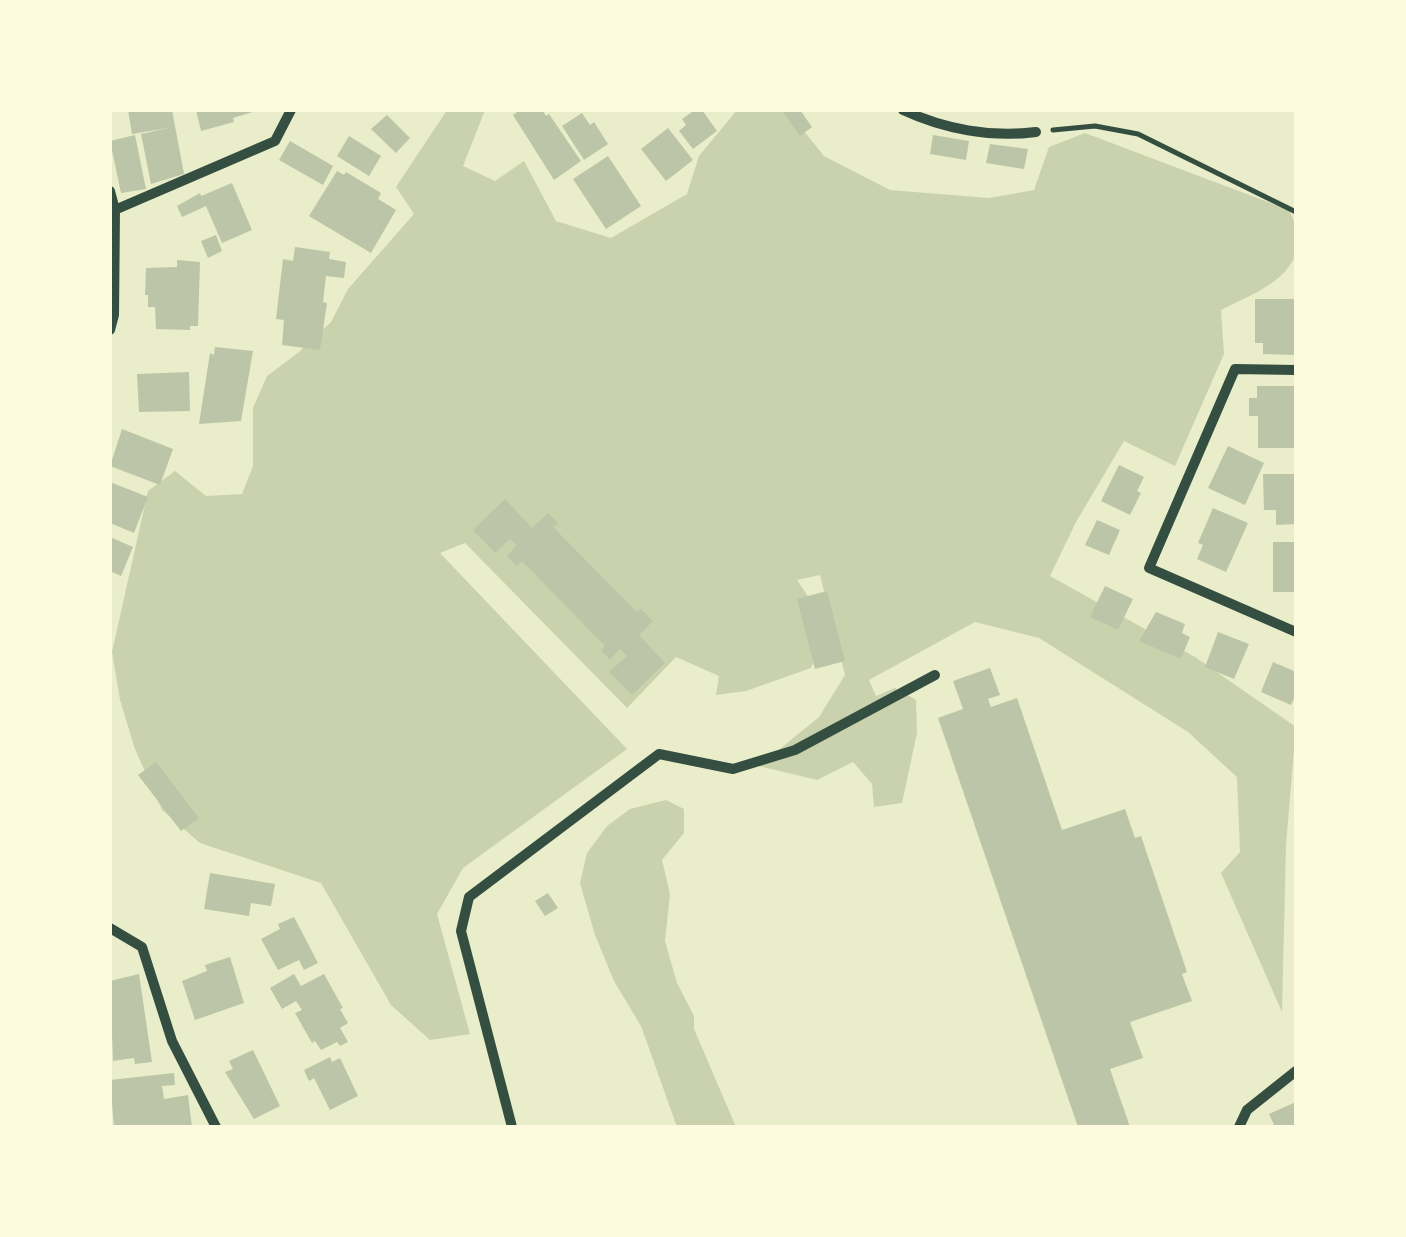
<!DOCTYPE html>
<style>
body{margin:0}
#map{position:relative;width:1406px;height:1237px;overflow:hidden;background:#e9edc9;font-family:"Asap Condensed",sans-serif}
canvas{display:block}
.frame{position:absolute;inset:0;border:112px solid #fefae0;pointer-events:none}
</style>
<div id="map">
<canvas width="1406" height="1237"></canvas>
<div class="frame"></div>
</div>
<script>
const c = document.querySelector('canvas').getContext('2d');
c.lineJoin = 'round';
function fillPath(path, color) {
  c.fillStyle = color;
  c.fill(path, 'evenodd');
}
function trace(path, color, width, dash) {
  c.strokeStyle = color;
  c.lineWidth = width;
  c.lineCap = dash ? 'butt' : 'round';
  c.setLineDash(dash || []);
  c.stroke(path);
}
const green = new Path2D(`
 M447,110h38l-22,56 32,15 29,-20 32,60 55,17 76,-44 12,-38 38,-46h50l37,46 66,34 99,8 45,-8 15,-43 36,-14 204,77c30,59 -25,79 -68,100l3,44 -49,112 -51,-25 -48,81 -26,54 145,81 101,70 -10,118 -4,167 -61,-139 19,-21 -3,-75 -49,-45 -149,-94 -64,-16 -106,58 7,16 19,-8 21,12 1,33 -15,70 -28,4 -2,-23 -19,-22 -36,18 -58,-14 60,-49 26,-42 -25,-100 -23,5 33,49 -19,39 -65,23 -30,4 3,-19 -43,-19 -49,51 -162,-165 -25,10 187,196 -164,119 -26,46 33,120 -40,6 -39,-35 -70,-122 -121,-40 -38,-33 -27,-61 -15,-49 -8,-48 36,-161 27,-20 31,25 36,-2 11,-28v-58l14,-32 32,-24 32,-30 17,-33 66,-75 -18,-27z
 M666,800l18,9v24l-22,27 8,34 -5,47 12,42 17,33v13l42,98h-59l-36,-101 -27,-45 -19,-46 -15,-52 7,-30 20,-27 23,-17z`);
const building = new Path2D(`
 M128,110h44l12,64 -33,10 -10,-50 27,-6 -36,6z
 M196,110h60v1l-23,7 1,4 -33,9z
 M520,110h22l4,6 3,-2 32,47 -27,19 -41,-65z
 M695,110h7l15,21 -24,18 -14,-18 7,-6 -4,-6z
 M782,110h18l12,17 -12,9z
 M582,113l8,12 4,-3 14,22 -24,16 -22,-34z
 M387,115l23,23 -14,15 -25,-24z
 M668,128l25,32 -27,21 -25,-32z
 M135,135l11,54 -25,4 -11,-52z
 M933,135l36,6 -3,19 -36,-6z
 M349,136l32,20 -12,20 -32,-20z
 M290,141l43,25 -10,19 -44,-25z
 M990,144l38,5 -4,20 -38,-6z
 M608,156l33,50 -35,23 -33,-50z
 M337,171l7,4 2,-3 35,21 -3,6 18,11 -25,43 -62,-37z
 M232,183l20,47 -30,13 -16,-37 -24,11 -5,-11 23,-13 1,3z
 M216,235l6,16 -14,7 -7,-17z
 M295,247l35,5 -1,7 17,3 -2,16 -18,-2 -3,26 4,1 -7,47 -38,-5 2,-25 -8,-1 7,-60 10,2z
 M177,260l23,2 -2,64h-8v4l-34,-1 -1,-22h-7v-12h-3l1,-27 31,-1z
 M1255,299h39v56l-31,-1v-11h-8z
 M215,347l38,4 -12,70 -42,3 11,-71 4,2z
 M189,372l1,39 -51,1 -2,-38z
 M1257,386h39v62h-38v-32h-9v-18h8z
 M122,429l51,20 -13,36 -50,-19z
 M1228,446l36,17 -19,42 -37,-17z
 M1119,465l25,12 -7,14 4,2 -11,22 -29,-14z
 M1263,474h33v50l-20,1v-15h-12z
 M110,482l38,15 -14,36 -24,-10z
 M505,499l27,29 16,-15 10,10 -5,4 84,85 4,-3 12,12 -14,14 26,28 -33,32 -23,-23 18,-16 -7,-7 -10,11 -9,-10 4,-4 -83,-85 -5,5 -10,-10 10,-11 -7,-6 -15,14 -22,-23z
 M1213,508l35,15 -22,49 -29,-13 6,-14 -5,-2z
 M1097,520l23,10 -11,25 -24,-10z
 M110,537l23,10 -12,29 -11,-5z
 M1273,542h23v50h-23z
 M1105,586l28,13 -15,31 -28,-13z
 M827,591l18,70 -30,8 -18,-70z
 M1156,612l29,12 -3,9 8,4 -9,22 -42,-18z
 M1218,632l31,12 -15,35 -29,-12z
 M1273,662l23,10v22l-5,11 -30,-13z
 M990,668l10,27 -12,4 3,8 26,-9 45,132 63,-21 10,29 6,-2 46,136 -5,2 10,27 -62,21 13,36 -33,11 20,58h-52l-140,-409 25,-9 -10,-28z
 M156,762l43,56 -18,13 -43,-56z
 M210,873l65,11 -4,22 -20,-3 -2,13 -45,-7z
 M548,893l10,15 -13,8 -10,-15z
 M294,917l24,46 -14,7 -5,-10 -21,10 -17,-31 19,-10 -2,-5z
 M230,957l14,46 -49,17 -13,-39 25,-10 -2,-6z
 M139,974l13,88 -17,2 -1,-6 -21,3 -3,-80z
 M294,974l7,12 23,-12 19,34 -3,1 8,14 -8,5 8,14 -8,4 -3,-4 -16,8 -6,-9 -3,2 -17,-30 7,-3 -6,-9 -14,8 -12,-21z
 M253,1050l27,56 -26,13 -29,-47 8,-3 -4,-8z
 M330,1057l2,5 8,-4 18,38 -28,14 -16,-32 -5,3 -5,-11z
 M174,1073l1,12 -13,1 2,13 24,-4 4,32h-78l-4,-47z
 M1296,1102v25h-21l-6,-13z`);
const path = new Path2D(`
 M1053,130l42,-4 43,8 158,78`);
const minor = new Path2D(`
 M903,110c41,19 88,28 133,22
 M110,191l5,19 -1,105 -4,15
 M110,212l165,-71 16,-31
 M1296,370l-61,-1 -86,199 147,64
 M110,928l32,19 30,94 44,86
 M512,1127l-51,-196 8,-34 190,-143 74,15 62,-19 140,-75
 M1239,1127l8,-17 49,-39`);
fillPath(green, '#cad2ad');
fillPath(building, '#bcc5a7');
trace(path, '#344e41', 5);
trace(minor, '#344e41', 10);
</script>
